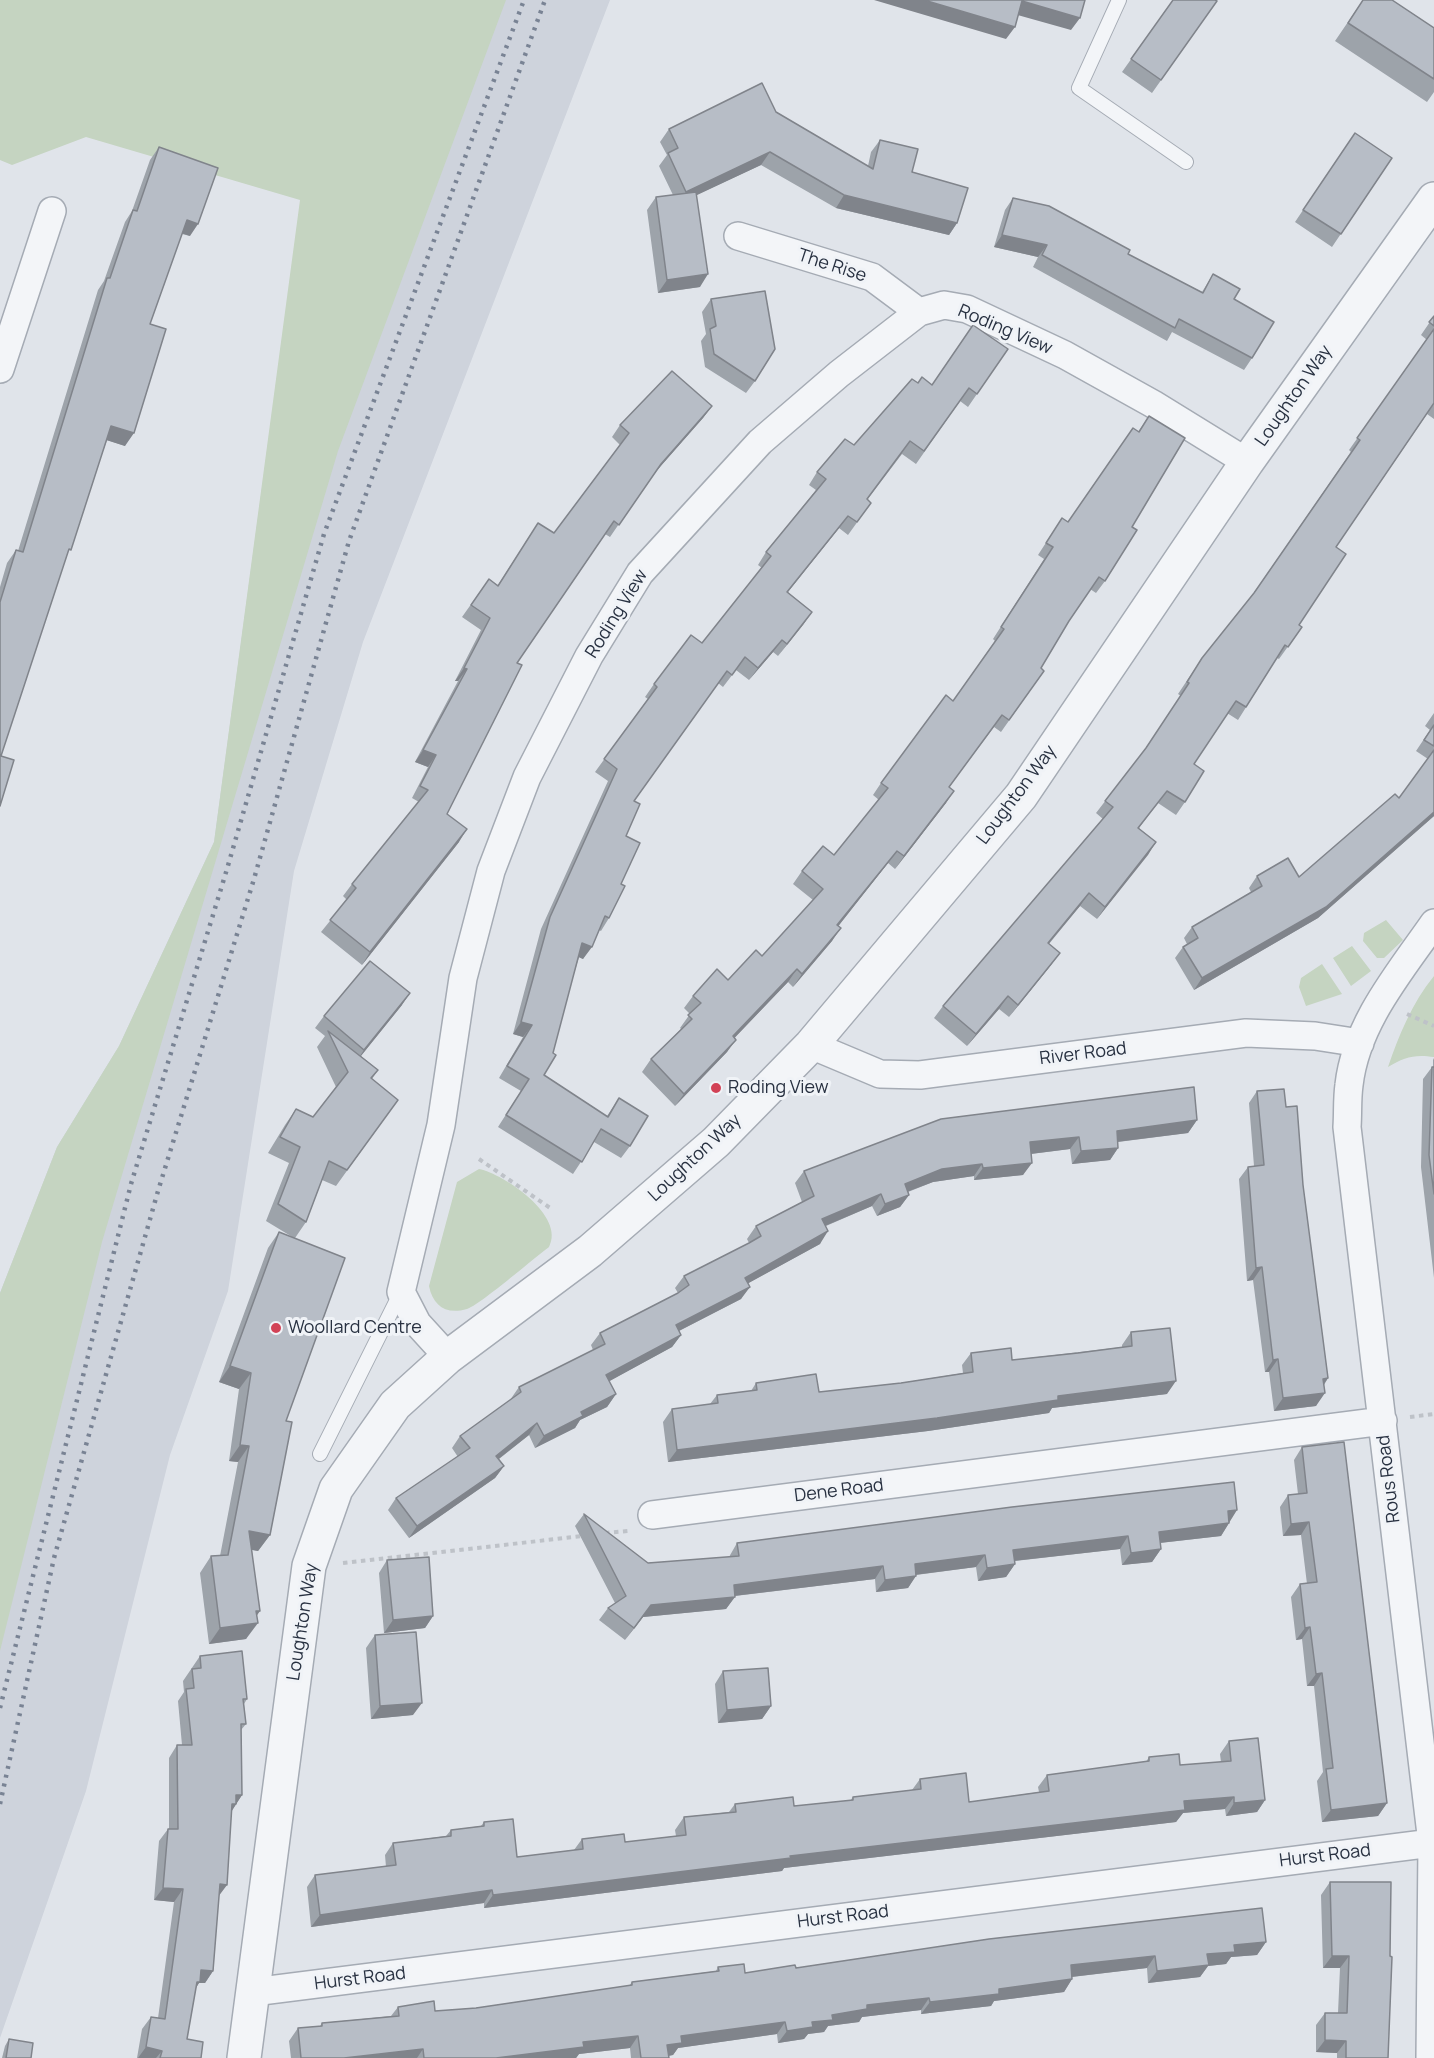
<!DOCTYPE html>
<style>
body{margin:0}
canvas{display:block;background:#e0e4ea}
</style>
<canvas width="1434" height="2058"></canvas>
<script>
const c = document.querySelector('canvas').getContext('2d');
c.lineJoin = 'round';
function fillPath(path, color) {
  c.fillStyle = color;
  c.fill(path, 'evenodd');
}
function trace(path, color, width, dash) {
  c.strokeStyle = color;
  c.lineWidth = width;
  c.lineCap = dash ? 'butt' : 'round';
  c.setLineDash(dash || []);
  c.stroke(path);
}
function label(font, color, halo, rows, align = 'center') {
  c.font = font + ' Manrope,sans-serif';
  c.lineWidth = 6;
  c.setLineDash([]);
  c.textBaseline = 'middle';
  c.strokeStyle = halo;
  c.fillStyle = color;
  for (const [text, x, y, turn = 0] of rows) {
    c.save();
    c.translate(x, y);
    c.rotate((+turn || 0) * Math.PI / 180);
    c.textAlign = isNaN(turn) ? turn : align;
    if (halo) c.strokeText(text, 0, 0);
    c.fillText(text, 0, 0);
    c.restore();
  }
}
const built = new Path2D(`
 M438,0h172l-247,642 -69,229 -66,420 -58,164 -84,336 -86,247v-745l57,-146 62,-101 95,-204 87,-642z`);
const green = new Path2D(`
 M0,0h506l-168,451 -236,791 -102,409v-358l57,-146 62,-101 95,-204 86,-642 -214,-63 -74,28 -12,-5z
 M1386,920l17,20 -19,18h-7l-14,-17 1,-8z
 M1352,946l19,25 -20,15 -18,-28z
 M1322,964l20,30 -36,12 -7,-19 2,-9z
 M1434,976v81c-19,-3 -30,0 -46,10 11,-32 24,-64 46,-91z
 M479,1169c25,5 87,47 70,78 -15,11 -69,58 -82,62 -21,6 -34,-3 -38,-23l28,-104z`);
const path = new Path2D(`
 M1407,1014l27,12
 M479,1159l74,51
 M1410,1417l24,-3
 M605,1533l23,-2
 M343,1563l240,-27`);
const service = new Path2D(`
 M1119,0l-40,88 107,74
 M320,1454l81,-162`);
const minor = new Path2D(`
 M738,236l134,41 47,35
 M0,369l52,-158
 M811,1045l69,29 40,1 326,-42 69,3 45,7
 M448,1357l-31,-34 -16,-31 40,-167 22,-147 28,-107 36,-94 62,-121 51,-83 120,-131 79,-68 80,-62 25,-7 23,4 98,46 88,49 94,58
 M652,1515l731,-94
 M253,1992l1179,-149
 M1430,2058l2,-215 -85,-716c1,-14 0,-28 2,-42 7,-62 51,-113 85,-162`);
const tertiary = new Path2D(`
 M244,2058l65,-492 27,-77 59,-84 53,-48 142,-106 126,-109 95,-97 210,-249 226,-334 187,-263`);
const rail = new Path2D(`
 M0,1708l131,-524 96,-315 97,-335 200,-534
 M0,1804l54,-246 104,-367 96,-312 95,-338 196,-541`);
const wall = new Path2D(`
 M1173,0l44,1 -65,92 -30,-21z
 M1363,0h29l42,28v64l-7,10 -92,-61z
 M776,112l92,54 3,-14 9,-12 32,32 45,51 -8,12 -113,-27 -75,-43 -65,30 4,92 -42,6 -11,-83 9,-13 17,-2 -14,-29 8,-11 -7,-13 9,-13z
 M1355,133l37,25 -60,89 -37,-25z
 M159,147l31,89 -8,-2 -32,90 -25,122 -18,-6 -41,117 -65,199 -1,50v-219l7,-24 9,-13 2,1 80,-261 6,-9 21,-59 7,-11 18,-51z
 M1013,198l189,94 11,-18 21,25 18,59 -8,12 -72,-38 -5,9 -134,-74 5,-10 -44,-10 11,-37z
 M711,299l44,82 -9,12 -41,-26 -4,-26 5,-7 -4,-22z
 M1434,316v103l-7,-5 -91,133 -37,78 3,2 -23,32 -2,-1 -39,62 -11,-7 -33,51 -9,38 -9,13 -18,-12 -19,25 17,14 -59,77 -17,-13 -31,38 2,21 -42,52 -10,-8 -32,37 -33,-28 9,-12 160,-187 -7,-6 47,-61 38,-56 -3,-2 24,-36 51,-64 98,-142 -2,-2 78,-110 -6,-5z
 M1008,349l-40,58 -8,-6 -44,63 -14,-10 -35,46 4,3 -23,32 -9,-7 -51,64 24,20 -34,44 -5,-4 -24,28 -13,-10 -13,17 -5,-4 -84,118 -8,35 -5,48 -12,34 -8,13 -2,-1 -16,29 -4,-2 -35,118 63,41 12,-18 11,48 -9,12 -27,-16 -21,32 -75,-47 23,-36 -22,-13 24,-41 -10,-3 28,-105 67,-148 -13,-9 53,-73 -3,-2 9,-13 48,-41 60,-75 -4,-3 8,-13 50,-62 -7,-5 8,-13 37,-27 64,-62 14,2z
 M712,406l-9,12 -51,58 -42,61 -5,-3 -88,129 -70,151 12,28 -97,123 -41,-33 26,-32 -4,-4 9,-12 67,-82 -7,-4 16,-31 -13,-5 43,-81h-3l26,-51 -19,-13 27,-38 9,6 40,-62 16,10 66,-88 -8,-8 8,-12z
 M1149,416l-17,111 -27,54 -9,12 -6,-4 -21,32 -28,47 3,3 -43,61 -7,-5 -45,60 -3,16 -51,66 -7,-6 -50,63 -6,15 -39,46 -5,-5 -54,56 -7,14 -52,54 -33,-34 9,-13 30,-30 -1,-1 10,-14 -6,-6 9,-12 35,-16 34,-24 51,-56 -20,-16 9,-13 32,-16 45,-55 -6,-5 8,-12 72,-82 42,-60 -2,-2 51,-80 -6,-4 24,-37 6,4 70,-90z
 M1434,713v103l-116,102 -124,72 -19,-32 8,-11 4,-3 -3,-6 8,-11 59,-35 -2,-4 8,-12 42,1 100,-79 29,-39 -12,-8 14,-21 -5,-4z
 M402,1005l-41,51 17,14 -6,9 26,21 -62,86 -14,-6 -16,42 -11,16 -9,183 -16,114 -12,16 -6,-1 5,66 -11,23 -37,5 -9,-71 11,-17h9l18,-94 -9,-1 10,-72 -20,-7 49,-134 11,-16 15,6 -28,-17 23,-58 -21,-10 17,-28 11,-16 17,8 23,-30 -19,-40 8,-11 -10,-8 9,-12z
 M1434,1058v220l-13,-111 2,-88 9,-12h1v-7z
 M1257,1091l29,16 17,78 25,193 -4,7 -8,21 -42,5 -5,-39h-4l-12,-92 -6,1 -8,-102 9,-12 6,-1 -5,-63z
 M1197,1120l-9,13 -70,9v6l-8,12 -38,4 -2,-15 -39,5 -8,21 -49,5v-4l-41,6 -25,10 1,3 -9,12 -23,9 -5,-10 -46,20 -6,18 -72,39 -7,16 -62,32 2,4 -9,12 -63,34 7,13 -9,13 -27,13 -5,8 -40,20 -6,-13 -30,24 5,7 -9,12 -86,60 -21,-28 8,-12 62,-41 -6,-9 8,-12 50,-36 9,-13 74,-37 -2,-5 9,-12 78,-40 -3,-5 9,-12 65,-33 -2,-4 9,-13 46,-24 -7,-19 9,-12z
 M1131,1332l36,62 -115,14 -3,5 -121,18 -260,31 -5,-40 9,-13 38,-5 7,-9 34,-4 5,-8 63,9 82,-9 62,-10 -1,-8 9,-12 41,7 110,-13v-2z
 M1302,1447l85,356 -9,13 -56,6 -5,-41 6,-9 -9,-86h-7l-5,-47 -6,1 -5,-43 9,-13h7l-6,-49 -18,1 -3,-29 8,-12 10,-1 -4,-34z
 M584,1514l64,49 81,-6 8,-14 492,-21v1l-8,13 -61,7 1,6 -9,13 -30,3 -2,-16 -105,12v3l-9,13 -28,4 -2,-14 -60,8 -8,13 -32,4 -1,-13 -140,17 -9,13 -83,8 -18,23 -26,-20 9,-12 7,-5 -40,-77z
 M387,1560l46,56 -8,12 -41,5 -5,-60z
 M375,1635l38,80 -42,4 -5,-71z
 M200,1656l47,43 -3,5 2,20 -5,6 1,65 -10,15 -13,85 -6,76 -8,12h-6l-3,5 -9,51 14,19h-64l5,-29 9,-12 7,1 16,-116 -20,-2 5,-59 9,-12h1v-71l8,-13h5l-4,-44 6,-9 -1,-11z
 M723,1671l48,35 -9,13 -44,4 -3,-39z
 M1229,1741l36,59 -8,12 -31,4 -1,-7 -42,4 -7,9 -392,46 -2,3 -298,37v-5l-173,24 -4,-40 8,-12 71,-8 -1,-12 8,-12 53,-7 5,-6 30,-4 3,-4 33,35 57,-7 8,-11 43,3 51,-6 -1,-6 9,-13 45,-5 6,-8 59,2 56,-5 3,-4 59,-7 8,-11 49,23 70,-10 -1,-5 9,-12 99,-13 3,-5 31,8 41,-3 -1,-8z
 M1330,1882l58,176h-51v-5l-21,-1v-27l9,-12h13l2,-45h-17l-2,-73z
 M1266,1942l-9,13 -26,2 -5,7 -18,2 -8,11 -52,6 -1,-15 -75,9v2l-8,13 -70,9 -3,5 -70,8v-4l-59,7 -3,5 -31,4 -4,6 -16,2 -4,5 -26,4 -1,-9 -99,14 -5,7 -4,1v2h-38l-1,-10 -51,6 -3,4h-285l-2,-17 9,-13 22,-2 2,-3 69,-7 7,-9 37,4 41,-3 153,-22 3,-4 84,-11 2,-4 27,6 51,-5z
 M9,2039l22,19h-29l3,-12z`);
const shadedWall = new Path2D(`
 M874,0h50l91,27 -9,12z
 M1022,1l58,17 -9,12 -57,-16z
 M770,152l-9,13 -83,39 8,-12z
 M844,195l113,28 -8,12 -113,-27z
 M187,220l11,4 -8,12 -12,-4z
 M1002,235l45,10 -9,12 -44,-10z
 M708,274l-8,13 -42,6 9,-13z
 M712,406l-9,12 -51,58 9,-12z
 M111,426l23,7 -9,13 -22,-7z
 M848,516l-9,12 -61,76 9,-12z
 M812,612l-9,13 -25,31 9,-12z
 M782,640l-9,12 -24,28 9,-12z
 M464,668l3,1 -9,12h-3z
 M423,750l13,5 -8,12 -13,-5z
 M954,791l-8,12 -51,66 9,-13z
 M1434,812v4l-116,102 -124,72 8,-12z
 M467,829l-8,13 -97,123 8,-13z
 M1156,842l-8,13 -51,64 8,-12z
 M897,851l-9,12 -59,75 8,-13z
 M1089,893l-9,13 -41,49 9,-12z
 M841,928l-9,13 -39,46 9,-13z
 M582,943l10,4 -9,12 -9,-4z
 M1060,953l-9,12 -42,52 9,-12z
 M797,969l-9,13 -64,67 9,-13z
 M410,993l-8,12 -46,57 8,-12z
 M1008,996l-9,13 -32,37 9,-12z
 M521,1022l11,3 -9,12 -10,-3z
 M736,1040l-9,12 -52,54 9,-12z
 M1197,1120l-9,13 -80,10 9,-12z
 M1079,1137l-9,12 -48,6 8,-13z
 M1118,1148l-8,12 -38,4 9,-13z
 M1032,1163l-9,12 -49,5 9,-12z
 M982,1164l-8,12 -41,6 -37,14 9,-12 37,-15z
 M881,1194l-9,12 -59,25 9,-12z
 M909,1195l-9,12 -23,9 8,-12z
 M828,1231l-8,13 -84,46 9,-12z
 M1262,1267l-9,13 -6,1 9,-13z
 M750,1287l-9,12 -74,38 9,-12z
 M681,1335l-9,12 -75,41 9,-13z
 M1278,1359l-9,13h-4l8,-12z
 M230,1366l21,7 -12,16 -20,-7z
 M1328,1378l-8,12 3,-11z
 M1176,1381l-9,13 -115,14 -3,5 -121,18 -260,31 9,-12 381,-54z
 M1325,1393l-9,13 -42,5 9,-13z
 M616,1394l-9,13 -27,13 -5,8 -40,20 9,-12 37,-24z
 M537,1423l-8,12 -42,33 9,-12z
 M240,1445l9,1 -11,16 -9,-1z
 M504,1466l-9,12 -86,60 8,-12z
 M1237,1510l-8,13 -1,-12z
 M1309,1522l-8,13 -18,1 8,-12z
 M1229,1523l-8,13 -71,8 9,-12z
 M249,1531l21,4 -12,16 -20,-4z
 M1128,1536l-8,13 -116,13 9,-12z
 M1161,1549l-9,13 -30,3 9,-12z
 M985,1555l-9,12 -70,9 9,-12z
 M1015,1564l-9,13 -28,4 9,-13z
 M883,1566l-8,13 -150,18 9,-12z
 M916,1576l-8,12 -32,4 9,-12z
 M735,1597l-9,12 -83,8 -18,23 26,-35z
 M256,1611h4l-9,13 7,-1 -12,16 -37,5 11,-16z
 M433,1616l-8,12 -41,5 9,-13z
 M1310,1627l-8,12 -6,1 9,-12z
 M1322,1673l-8,13h-7l9,-12z
 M422,1703l-9,12 -42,4 9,-13z
 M771,1706l-9,13 -44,4 9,-13z
 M236,1795h6l-14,22z
 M1234,1797l-9,12 -42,4 -7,9 -392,46 -2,3 -298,37 9,-13 297,-39 394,-55z
 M1265,1800l-8,12 -31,4 8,-13z
 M1387,1803l-9,13 -56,6 9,-12z
 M220,1884l7,1 -9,12z
 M163,1888l20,1 -9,13 -20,-2z
 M492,1890l-8,13 -173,24 9,-12z
 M1266,1942l-9,13 -26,2 -5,7 -18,2 -8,11 -52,6 9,-12 77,-26z
 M1155,1956l-8,12 -85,10 9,-13z
 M1332,1956h17l-9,12h-17z
 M201,1970l12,1 -8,12h-6l-8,12z
 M1072,1979l-8,13 -70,9 -3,5 -70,8 9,-12 69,-13z
 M929,1998l-8,12 -59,7 -3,5 -31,4 -4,6 -16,2 -4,5 -26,4 9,-12 45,-16 35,-10z
 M785,2022l-8,12 -99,14 -5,7 -14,2 8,-12 14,-9z
 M638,2036l-8,12 -51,6 -3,4h-81l88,-16z
 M1325,2040l21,1 -9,12 -21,-1z
 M146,2047l16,4 -6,7h-18z
 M423,2049l-6,9h-73z`);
const building = new Path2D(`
 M924,0h161l-5,18 -58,-17 -7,26z
 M1173,0h42l2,1 -56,79 -30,-21z
 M1363,0h29l42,28v51l-86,-56z
 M762,83l14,29 97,57 7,-29 38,9 -6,23 56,16 -11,35 -113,-28 -74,-43 -84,40 -18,-39 10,-5 -9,-19z
 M1355,133l37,25 -51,76 -38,-24z
 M159,147l59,21 -20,56 -11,-4 -37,104 16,5 -32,104 -23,-7 -40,124 -2,-1 -68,207 13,4 -14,46v-204l16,-52 7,2 84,-274h3l23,-68 4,1z
 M696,192l12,82 -41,6 -11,-83z
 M1013,198l36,8 81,44 -2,4 75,39 10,-19 27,15 -6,10 40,23 -22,36 -73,-39 -4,9 -133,-73 5,-10 -45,-10z
 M765,291l10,58 -20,32 -41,-27 -4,-25 6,-3 -5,-27z
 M1434,316v10l-5,-4z
 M973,325l35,24 -31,45 -8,-6 -45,63 -14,-10 -43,58 4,4 -14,19 -9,-6 -61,76 25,20 -25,32 -5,-4 -24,28 -13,-11 -13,18 -5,-4 -93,130 6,3 -14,32 14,7 -19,41 4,2 -16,32 -4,-2 -13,31 -10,-4 -29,110 3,2 -12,20 64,42 11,-19 29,18 -18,30 -29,-17 -19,33 -76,-47 23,-36 -22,-13 25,-41 -11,-3 29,-105 67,-148 -13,-10 53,-72 -3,-3 37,-49 11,8 69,-87 -5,-4 60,-73 -9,-7 28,-33 9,6 58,-66 6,4 4,-6 10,8z
 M1434,329v74l-98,144 10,7 -47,71 3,2 -14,20 -3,-2 -39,62 -10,-6 -42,63 10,7 -19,31 -18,-11 -29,37 18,14 -51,65 -16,-14 -41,50 12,10 -42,52 -10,-9 -32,38 -33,-28 170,-199 -8,-6 41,-53 43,-65 -2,-1 15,-24 52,-65 106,-153 -3,-2z
 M672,371l40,35 -51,58 -42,61 -5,-4 -97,142 5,2 -75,149 20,15 -97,123 -40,-32 26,-32 -4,-4 76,-94 -8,-4 16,-31 -13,-5 44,-81 -3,-1 26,-50 -19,-13 18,-26 9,7 40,-63 16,10 75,-100 -9,-8z
 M1149,416l36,22 -53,89 5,3 -32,51 -6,-4 -30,44 -28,47 3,3 -35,49 -7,-5 -53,72 5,4 -50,65 -7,-5 -60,74 4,3 -39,46 -5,-5 -64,67 3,4 -52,54 -33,-35 41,-40 -4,-4 13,-12 -8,-7 24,-27 11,11 28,-30 6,6 61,-67 -21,-18 21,-25 11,9 54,-67 -7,-5 65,-88 7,6 51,-72 -3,-2 52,-80 -7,-4 16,-25 6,4 65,-94 6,4z
 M1434,725v21l-10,-6z
 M1434,750v62l-108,95 -124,71 -19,-31 15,-9 -6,-11 70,-41 -5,-10 31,-18 11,19 96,-83 4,4z
 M370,961l40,32 -46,57 -40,-34z
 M328,1031l50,39 -7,8 27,22 -51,70 -18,-9 -23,61 -28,-18 22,-57 -20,-10 16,-28 17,8 35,-45z
 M1432,1067h2v127l-5,-39z
 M1194,1087l3,33 -80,11 1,17 -37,3 -2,-14 -49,5 2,21 -49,5 -1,-4 -40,5 -37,15 4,11 -24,9 -4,-10 -59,25 6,12 -83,47 5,9 -74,38 5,10 -75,40 10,19 -35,18 2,4 -39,20 -7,-13 -41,33 8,10 -87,60 -21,-28 74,-50 -10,-12 61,-44 -2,-5 86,-43 -5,-11 78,-40 11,-8 -5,-9 65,-33 12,-7 -5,-10 58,-30 -10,-25 137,-52z
 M1284,1089l2,18 11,-1 6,79 25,193 -5,1 2,14 -42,5 -5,-39 -5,1 -11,-93 -6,1 -8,-101 16,-2 -7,-74z
 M279,1232l66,26 -59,163 6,1 -22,113 -21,-4 11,80h-4l2,12 -38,5 -9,-72 17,-1 21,-109 -9,-1 11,-72 -21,-7z
 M1170,1328l6,53 -118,15v4l-121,18 -260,32 -5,-41 46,-6 -1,-8 40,-5 -1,-7 60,-9 3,18 82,-9 72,-11 -2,-19 40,-5 1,12 66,-7 54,-7 -1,-14z
 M1344,1442l43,361 -56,7 -5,-41 7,-1 -11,-95 -6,1 -6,-47 -5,1 -5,-44 17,-2 -8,-60 -18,2 -3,-29 19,-2 -5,-46z
 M1234,1482l3,28 -9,1 1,12 -70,9 2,17 -30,4 -3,-17 -115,14 2,14 -28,4 -2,-13 -70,9 1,12 -31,4 -2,-14 -149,19 1,12 -84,8 -17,23 -26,-20 18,-12 -42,-82 64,49 91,-7 -2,-13 275,-36z
 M429,1557l4,59 -40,4 -6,-60z
 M416,1632l6,71 -42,3 -5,-71z
 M242,1651l5,48h-4l3,25h-5l1,71h-6v9h-4l-5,81 -7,-1 -7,87 -12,-1 -1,12h-3l-10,57 16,3 -2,16h-41l2,-7 -16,-4 5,-30 14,2 18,-130 -20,-1 5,-59h10l-1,-84h15l-6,-56 8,-1 -2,-19 9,-1 -1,-12z
 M768,1668l3,38 -44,4 -4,-39z
 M1258,1738l7,62 -31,3v-6l-50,4 1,9 -395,46 1,2 -298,37 -1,-5 -172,25 -5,-40 81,-10 -3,-22 58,-7v-6l33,-4v-4l29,-3 4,38 66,-8 -1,-10 42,-5 1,8 61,-7 -2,-18 52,-5 -1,-8 58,-7 1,9 59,-6v-3l68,-8 -1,-10 46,-6 3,29 80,-11 -2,-16 102,-14v-4l30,-3 1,11 51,-4 -2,-20z
 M1330,1882h61l-1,74 2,1 -4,101h-42v-17l-21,-1v-27h22l2,-57h-17z
 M1262,1908l4,34 -32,3 1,7 -28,2 2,11 -52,6 -2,-15 -84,9 1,14 -73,10v5l-69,8 -1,-4 -62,7v4l-35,6 1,5 -21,2 1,5 -26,4 -2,-9 -104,14 1,7 -15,2 2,13h-28l-3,-22 -55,6 1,5 -88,11h-72l-1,-9 -79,9h-43l-3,-30 24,-2v-3l77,-7 -1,-9 36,-6 1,10 41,-3 156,-23v-3l87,-11 -1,-4 26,-3 1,9 50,-8 1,3 193,-29z
 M9,2039l24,4 -2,15h-25z`);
const markers = [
 [716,1088,6,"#d24256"],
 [276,1328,6,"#d24256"]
];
const streetNames = [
 ["The Rise",832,266,18],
 ["Roding View",1005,330,23],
 ["Loughton Way",1294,396,-55],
 ["Roding View",617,614,-58],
 ["Loughton Way",1017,795,-53],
 ["River Road",1083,1054,-7],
 ["Loughton Way",695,1158,-43],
 ["Rous Road",1389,1479,-97],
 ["Dene Road",839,1491,-7],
 ["Loughton Way",303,1622,-81],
 ["Hurst Road",1325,1856,-7],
 ["Hurst Road",843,1917,-7],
 ["Hurst Road",360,1979,-7]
];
const poiNames = [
 ["Roding View",728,1088],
 ["Woollard Centre",288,1328]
];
fillPath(built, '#ced3dc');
fillPath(green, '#c5d4c1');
trace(service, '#a5abb4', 16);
trace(minor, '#a5abb4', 30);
trace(tertiary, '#a5abb4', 36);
trace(path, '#bec2c8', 4, [4.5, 4.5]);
trace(service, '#f3f5f8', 14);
trace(minor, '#f3f5f8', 27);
trace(tertiary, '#f3f5f8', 33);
trace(rail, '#798394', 4.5, [3, 6]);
fillPath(wall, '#9da3aa');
fillPath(shadedWall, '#80848b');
fillPath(building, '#b7bdc6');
trace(building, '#80848b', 1.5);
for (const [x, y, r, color] of markers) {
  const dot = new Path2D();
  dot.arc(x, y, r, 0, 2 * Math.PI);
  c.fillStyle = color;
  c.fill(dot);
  trace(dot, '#f0f3f7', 2);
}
label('18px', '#283141', '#f0f3f7', streetNames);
label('18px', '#283141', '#f0f3f7', poiNames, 'left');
</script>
